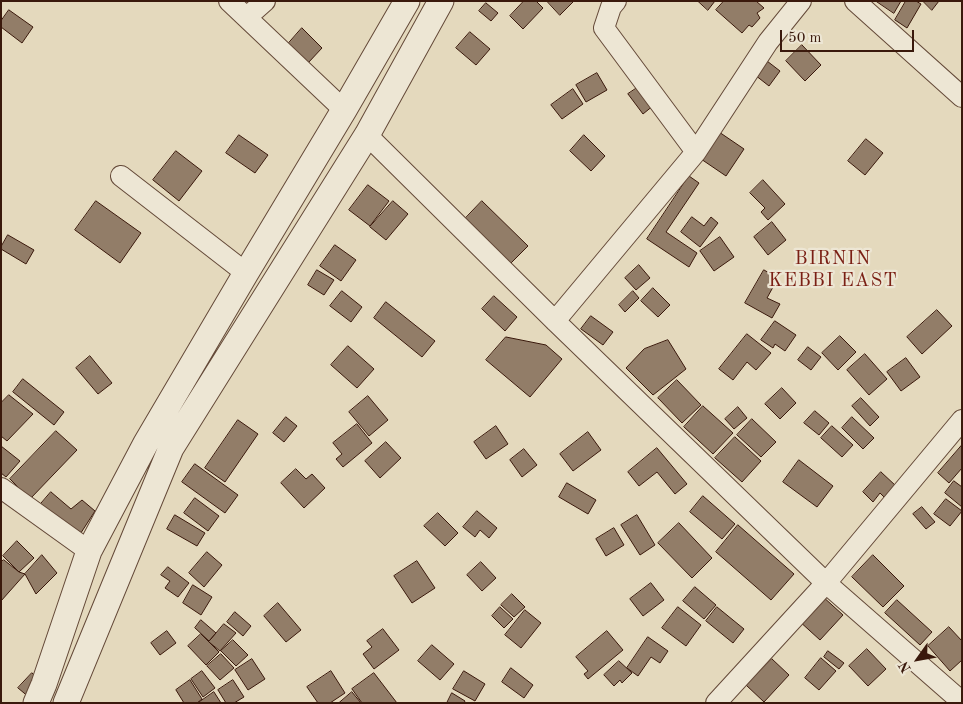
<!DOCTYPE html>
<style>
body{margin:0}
#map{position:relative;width:963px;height:704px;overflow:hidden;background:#e4d9bd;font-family:"Old Standard TT",serif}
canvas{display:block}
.frame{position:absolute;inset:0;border:2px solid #3a190c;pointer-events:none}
.north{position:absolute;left:893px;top:634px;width:50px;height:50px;-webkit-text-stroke:4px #ede6d4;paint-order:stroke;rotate:238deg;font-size:14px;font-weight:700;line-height:20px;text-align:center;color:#3a190c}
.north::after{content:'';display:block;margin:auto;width:18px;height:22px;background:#3a190c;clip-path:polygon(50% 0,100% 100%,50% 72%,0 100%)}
.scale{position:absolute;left:780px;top:30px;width:134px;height:22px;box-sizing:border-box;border:2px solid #3a190c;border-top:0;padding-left:6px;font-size:15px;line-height:18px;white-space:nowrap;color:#3a190c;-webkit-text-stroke:4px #ede6d4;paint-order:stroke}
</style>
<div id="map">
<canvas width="963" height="704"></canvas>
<div class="frame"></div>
<div class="north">N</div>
<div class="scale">50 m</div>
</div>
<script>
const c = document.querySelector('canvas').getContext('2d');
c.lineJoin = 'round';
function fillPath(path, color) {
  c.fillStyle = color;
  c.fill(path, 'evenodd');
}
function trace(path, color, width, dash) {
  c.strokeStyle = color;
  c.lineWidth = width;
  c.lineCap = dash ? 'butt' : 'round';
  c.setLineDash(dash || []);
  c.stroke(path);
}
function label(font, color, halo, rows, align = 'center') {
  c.font = font + ' "Old Standard TT",serif';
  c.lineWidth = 4.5;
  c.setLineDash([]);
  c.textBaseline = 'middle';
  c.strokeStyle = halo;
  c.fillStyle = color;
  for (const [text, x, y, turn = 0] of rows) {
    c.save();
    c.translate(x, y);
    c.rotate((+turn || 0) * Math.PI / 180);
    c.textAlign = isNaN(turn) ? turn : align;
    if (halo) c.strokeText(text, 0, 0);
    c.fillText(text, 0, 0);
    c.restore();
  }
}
const building = new Path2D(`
 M524,1h12l7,7 -20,21 -13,-13z
 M547,1h27l-14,14z
 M698,1h17l-7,9z
 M724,1h32l8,7 -7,5 3,5 -8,9 -3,-2 -7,8 -26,-23z
 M876,1h25l-7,12z
 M906,1h10l5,3 -14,24 -12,-8z
 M923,1h16l-7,9z
 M486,3l12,10 -7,8 -12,-10z
 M9,10l24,17 -11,16 -21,-16v-6z
 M302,28l20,20 -14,15 -20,-19z
 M470,32l20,17 -14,16 -20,-17z
 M802,45l19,20 -16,16 -19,-20z
 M767,61l13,10 -11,15 -14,-11z
 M597,73l10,17 -21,12 -10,-17z
 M640,86l14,19 -11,9 -15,-20z
 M573,89l10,15 -21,15 -11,-14z
 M719,132l25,17 -18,27 -25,-17z
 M239,135l29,20 -13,18 -29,-20z
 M584,135l21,21 -14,15 -21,-20z
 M866,139l17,14 -18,22 -17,-14z
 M176,151l26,20 -23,30 -26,-21z
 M689,176l10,7 -33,49 31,21 -8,14 -42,-28z
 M763,180l22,24 -17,16 -7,-8 4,-4 -15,-15z
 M368,185l21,16 -19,25 -21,-16z
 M96,201l45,32 -21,30 -45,-33z
 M393,201l15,13 -22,26 -16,-13z
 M482,201l46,45 -19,19 -46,-44z
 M692,217l12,9 7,-9 7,6 -18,24 -19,-15z
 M772,222l14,18 -18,15 -14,-18z
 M8,235l26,15 -8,14 -25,-15v-2z
 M720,237l14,20 -20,14 -14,-20z
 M335,245l21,15 -15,21 -21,-15z
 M639,265l11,13 -14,12 -11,-12z
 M317,270l17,10 -10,15 -16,-10z
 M764,270l14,8 -11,20 13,6 -8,14 -27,-15z
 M653,288l17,17 -12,12 -17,-16z
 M342,291l20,16 -11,15 -21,-16z
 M633,291l6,7 -14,14 -6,-7z
 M494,296l23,21 -12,14 -23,-22z
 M386,302l49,39 -13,16 -48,-39z
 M937,310l15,16 -30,28 -15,-17z
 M591,316l22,16 -10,13 -22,-16z
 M775,321l21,14 -11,16 -10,-7 -2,4 -12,-8z
 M747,334l24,19 -15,17 -9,-8 -14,18 -14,-11z
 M840,336l16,16 -18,18 -16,-17z
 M506,337l40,8 16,14 -32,38 -44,-37z
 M668,340l18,29 -33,26 -27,-27 18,-19z
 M348,346l26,23 -17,19 -26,-23z
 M808,347l13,10 -10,13 -13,-10z
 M865,354l22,25 -18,16 -22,-25z
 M90,356l22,27 -14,11 -22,-26z
 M906,358l14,19 -19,14 -14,-19z
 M23,379l41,33 -10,13 -41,-33z
 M677,380l24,25 -19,18 -24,-25z
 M782,388l14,15 -16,16 -15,-15z
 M9,395l24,19 -26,27 -6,-5v-33z
 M368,396l20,24 -19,16 -20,-24z
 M861,398l18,19 -9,9 -18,-20z
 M703,406l30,27 -20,21 -29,-27z
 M738,407l9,11 -13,11 -9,-10z
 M815,411l14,12 -10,12 -15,-12z
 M286,417l11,9 -13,16 -11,-9z
 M852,417l22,21 -11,11 -21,-21z
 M752,419l24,23 -15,15 -24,-22z
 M238,420l20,14 -33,48 -20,-14z
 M357,424l15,19 -29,24 -7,-8 6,-5 -9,-11z
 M496,426l12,18 -22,15 -12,-17z
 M832,426l21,19 -11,12 -21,-19z
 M56,431l21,19 -47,49 -20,-20z
 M588,432l13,18 -28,21 -13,-17z
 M735,437l26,24 -19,21 -27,-24z
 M386,442l15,16 -21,20 -15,-17z
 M962,445v23l-13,15 -11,-10z
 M1,446l19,15 -14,16 -5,-4z
 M657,448l30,36 -12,10 -18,-22 -18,14 -11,-14z
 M524,449l13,16 -15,12 -12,-17z
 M799,460l34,26 -16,21 -34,-25z
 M195,464l43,31 -13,18 -43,-31z
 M296,469l10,10 6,-5 13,14 -21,20 -23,-25z
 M881,472l15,14 -11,12 -5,-5 -7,9 -10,-10z
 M954,481l8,6v20l-17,-14z
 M567,483l29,17 -8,14 -29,-17z
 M51,492l20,17 11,-9 13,11 -18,28 -38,-33z
 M703,496l32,28 -13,15 -32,-27z
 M195,498l24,18 -11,15 -24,-18z
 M946,499l16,12 -12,15 -16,-12z
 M922,507l13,15 -9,7 -13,-15z
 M477,511l20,17 -8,10 -9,-8 -5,7 -12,-10z
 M438,513l20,20 -13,13 -21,-20z
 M175,515l30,18 -8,13 -30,-17z
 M637,515l18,30 -15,10 -19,-30z
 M679,523l33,35 -20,20 -34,-35z
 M738,525l56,49 -23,26 -55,-48z
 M614,528l10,17 -18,11 -10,-17z
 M17,541l17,17 -15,14 -16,-16z
 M207,552l15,13 -18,22 -15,-14z
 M42,555l15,18 -21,21 -11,-20z
 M873,555l31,31 -21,21 -31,-30z
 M4,560l15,12 6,2 -24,27v-39z
 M417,561l18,27 -23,15 -18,-27z
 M481,562l15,16 -14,13 -15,-16z
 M168,567l21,16 -11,14 -13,-9 5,-7 -9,-6z
 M651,583l13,17 -21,16 -13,-17z
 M193,585l19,12 -11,18 -18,-12z
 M695,587l21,18 -12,14 -21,-18z
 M512,594l13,13 -11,10 -13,-12z
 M821,595l22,20 -23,25 -22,-20z
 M897,600l35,32 -12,13 -35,-32z
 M278,603l23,27 -15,12 -22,-26z
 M500,607l13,12 -9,9 -12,-12z
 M678,607l23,18 -15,21 -24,-18z
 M717,607l27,22 -11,14 -27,-22z
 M525,610l16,13 -20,25 -16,-13z
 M235,612l16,14 -8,10 -16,-14z
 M201,620l15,13 -7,8 -14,-13z
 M224,624l12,9 -16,18 -11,-9z
 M949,627l13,14v19l-12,11 -22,-25z
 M383,629l16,21 -25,19 -11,-15 9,-7 -5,-6z
 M167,631l9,12 -16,12 -9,-12z
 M607,631l16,19 -35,29 -4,-5 4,-3 -12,-14z
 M201,634l18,18 -13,13 -18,-19z
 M648,637l20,14 -8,12 -9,-6 -13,19 -11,-8z
 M233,640l15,15 -12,11 -15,-15z
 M432,645l22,19 -14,16 -22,-19z
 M867,649l19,20 -18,17 -19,-20z
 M828,651l16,12 -5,6 -15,-12z
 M221,654l13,14 -14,12 -13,-14z
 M821,658l15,13 -17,19 -14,-12z
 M252,659l13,20 -17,11 -13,-20z
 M772,659l17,16 -25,27 -18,-17z
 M619,661l13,12 -10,10 -2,-3 -6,6 -10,-11z
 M511,668l22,17 -9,13 -22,-16z
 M202,671l13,17 -12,9 -12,-18z
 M331,671l14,22 -15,10h-12l-11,-16z
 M464,671l21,13 -10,17 -22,-12z
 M32,673l12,11 -8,19 -18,-15z
 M374,673l23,30h-35l-10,-14z
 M190,680l12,19 -5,4h-13l-8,-13z
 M233,680l11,17 -10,6h-8l-8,-13z
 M214,692l7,11h-23z
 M352,692l9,11h-22z
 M452,693l13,8 -1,2h-17z`);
const minor = new Path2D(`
 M229,1l115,109
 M616,1l-5,6 -7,21 92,124
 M855,1l107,96
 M247,17l18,-16
 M367,135l188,186 271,262 136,119
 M121,176l125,97
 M555,321l141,-169 72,-110 33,-41
 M1,488l88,63
 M716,703l110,-120 136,-163`);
const tertiary = new Path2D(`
 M36,703l8,-19 45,-133 57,-108 100,-170 98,-163 63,-109
 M66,703l105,-255 196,-313 74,-134`);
const neighbourhoodNames = [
 ["BIRNIN",833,259],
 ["KEBBI EAST",833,281]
];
fillPath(building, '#927d68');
trace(building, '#3a190c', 1);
trace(minor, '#644938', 22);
trace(tertiary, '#644938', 27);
trace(minor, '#ede6d4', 20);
trace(tertiary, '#ede6d4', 25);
c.letterSpacing = '1px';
label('19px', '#7a1f14', '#ede6d4', neighbourhoodNames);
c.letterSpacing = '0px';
</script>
